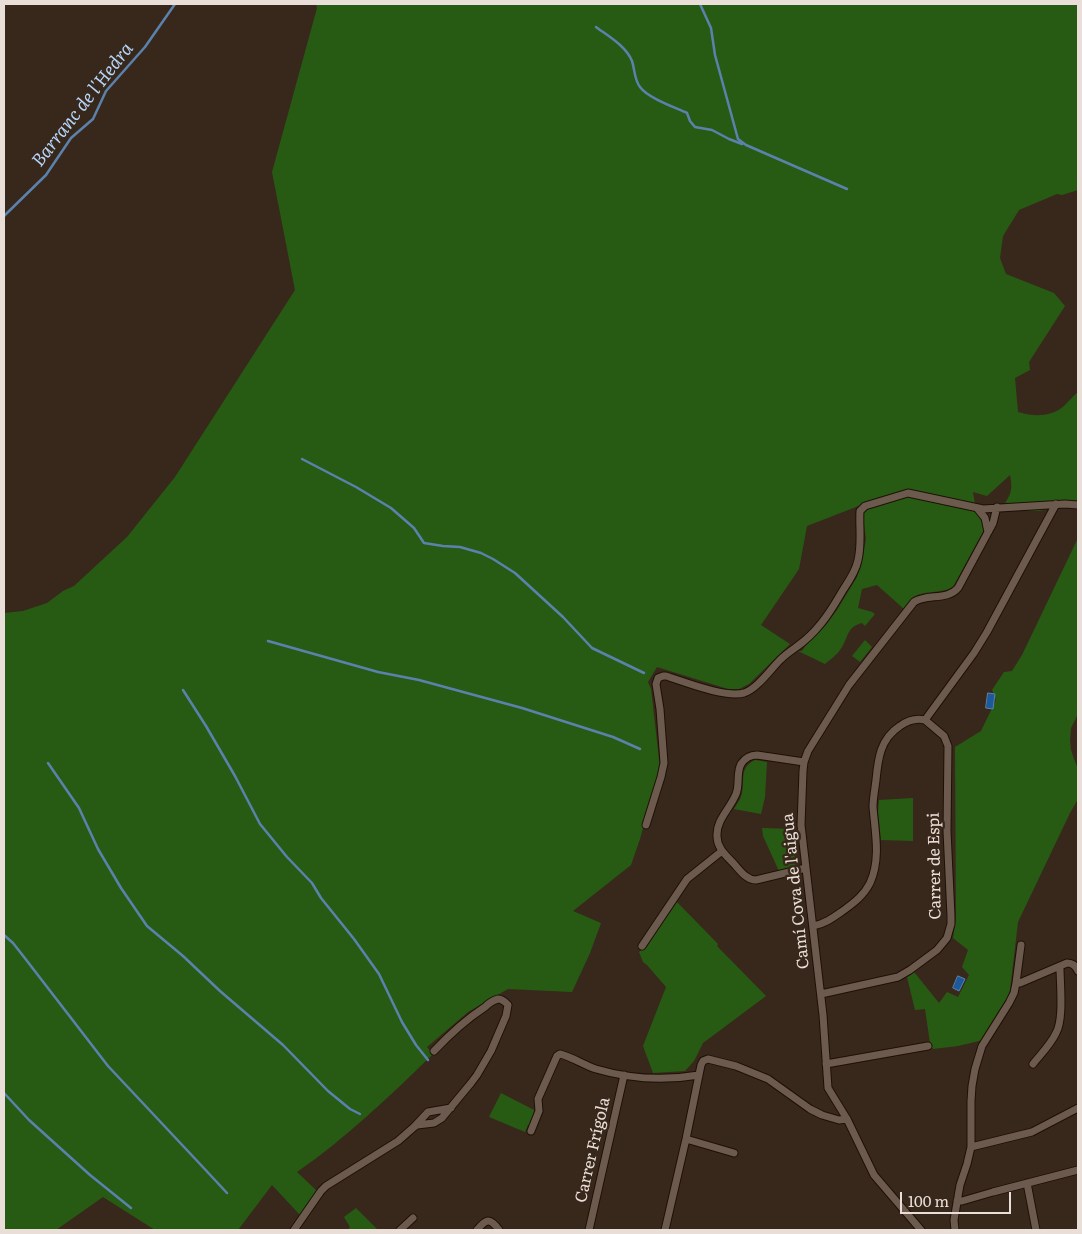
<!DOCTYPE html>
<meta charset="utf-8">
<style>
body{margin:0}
#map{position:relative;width:1082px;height:1234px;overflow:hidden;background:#38281c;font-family:Literata,serif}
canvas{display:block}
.frame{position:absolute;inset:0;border:5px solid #eadfd8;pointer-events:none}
.scale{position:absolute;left:900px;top:1192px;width:111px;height:22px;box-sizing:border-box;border:2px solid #eadfd8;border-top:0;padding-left:6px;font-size:15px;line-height:18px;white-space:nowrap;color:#eadfd8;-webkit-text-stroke:4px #38281c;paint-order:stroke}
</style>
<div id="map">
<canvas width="1082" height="1234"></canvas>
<div class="frame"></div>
<div class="scale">100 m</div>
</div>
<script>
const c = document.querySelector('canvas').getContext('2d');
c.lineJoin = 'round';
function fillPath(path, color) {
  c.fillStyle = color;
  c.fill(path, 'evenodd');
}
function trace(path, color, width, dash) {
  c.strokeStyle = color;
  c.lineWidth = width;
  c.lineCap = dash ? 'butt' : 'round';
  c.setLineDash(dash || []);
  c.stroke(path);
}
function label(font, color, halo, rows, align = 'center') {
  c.font = font + ' Literata,serif';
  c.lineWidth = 5;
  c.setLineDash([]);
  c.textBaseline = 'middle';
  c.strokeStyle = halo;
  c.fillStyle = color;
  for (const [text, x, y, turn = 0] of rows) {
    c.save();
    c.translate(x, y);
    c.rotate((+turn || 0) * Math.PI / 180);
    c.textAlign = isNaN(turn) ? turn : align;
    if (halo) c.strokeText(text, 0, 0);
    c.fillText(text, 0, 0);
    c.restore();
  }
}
const green = new Path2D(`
 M316,4h762v186l-16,5 -5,-1 -38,16 -16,26 -3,22 6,16 48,19 11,13 -36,56 1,8 -15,8 3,34c15,5 34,5 46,-6 5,-5 9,-10 14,-14v116l-14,-2 -25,5 -33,-1 -4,-2c9,-14 11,-17 8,-33l-23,21 -14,-4 3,19 3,4 6,13 -32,59c-12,7 -31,3 -41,11 -3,3 -5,8 -8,11l-27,-24 -15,4 -4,19 14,4 3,2 -10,12 -3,-3c-15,4 -13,12 -20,24 -4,7 -11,12 -17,17l-27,-13h4l7,-10 17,-16 11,-15 20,-33 6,-21 3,-17 -5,-34 -54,21 -8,43 -38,56 29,19 -41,40 -10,5h-11l-71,-22 -9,15 3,7 9,79 -20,71 -9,26 -58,46 28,12 -11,30 -18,39 -64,-3 -40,23 -41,35 6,7c-43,42 -87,84 -136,118l20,19 -17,24 -28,-30 -34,45h-83l-52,-33 -47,33h-52v-617l19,-2 24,-8 16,-12 11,-5 53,-49 48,-60 120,-187 -23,-118 45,-164z
 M1078,538v176l-7,14 -1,13 1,9 3,9 4,10v30l-8,14 -52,109 -8,68 -3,9 -24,41 -25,6 -25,3 -3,-6 -5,-34 -10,1 -8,-33 7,-5 25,31 8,-11 11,5 11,-22 -7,-8 6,-17 -15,-12 3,-20 -1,-171 26,-16 15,-31 -4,-10 12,-18 8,-1 10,-16z
 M865,640l7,7 -12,15 -8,-6z
 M755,760l12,2 -2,35 -4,17 -27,-5c3,-5 7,-10 8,-16 3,-14 -3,-25 13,-33z
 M913,798v43l-32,-1 -3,-28 1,-12z
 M762,828l32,1 4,32 -3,4 -16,6 -16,-35z
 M677,902l41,42 -1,2 49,50 -63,47 -9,18 -9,10 -32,2 -10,-27 23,-59 -19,-22 -4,-3 -4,-10 8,-6z
 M501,1093l35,18 -6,14h-2l-3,7 -36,-15z
 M356,1208l22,22h-30l2,-3 -6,-10z`);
const water = new Path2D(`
 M988,693l7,1 -2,15 -7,-1z
 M958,976l7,3 -6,12 -6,-3z`);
const stream = new Path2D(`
 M700,4l11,24 4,27 23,84 8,6 101,44
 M596,27c12,9 30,19 36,34 3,9 2,18 8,26 8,11 34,20 47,26l3,8 5,6 17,3 17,9 13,5
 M4,216l42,-41 25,-37 22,-19 13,-28 39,-44 30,-43
 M302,459l54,28 35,21 23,20 10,15 19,3 17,1 21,6 12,6 22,14 48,44 29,31 52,25
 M268,641l110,31 41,8 103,28 91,29 27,12
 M183,690l23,36 29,50 25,48 27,33 25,26 9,15 33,41 25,35 23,48 14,23 12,15
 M48,763l31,45 19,41 23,39 26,38 36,30 37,35 63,54 45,46 22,18 10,5
 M4,935l9,8 11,14 84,109 92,98 27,29
 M4,1093l25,27 61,55 41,33`);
const minor = new Path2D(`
 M977,508l8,10 3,14
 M925,720l49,-67 13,-21 69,-128
 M804,762l-47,-7c-6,0 -12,3 -16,9 -5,9 -1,21 -5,30 -6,15 -20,26 -19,42 0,13 10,20 18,29 6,7 12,15 21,15l50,-12
 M646,825l15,-48 3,-14 -4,-54 -4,-25 2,-6 5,-2h3c19,6 59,22 78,17 13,-4 26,-23 36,-33 8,-8 16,-12 24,-19 17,-14 28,-32 39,-51 6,-9 13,-19 15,-30 4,-17 1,-33 2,-49l5,-5 43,-13 75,16 82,-5 13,1
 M813,926c12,-2 21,-9 31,-16 11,-8 20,-15 26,-27 11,-24 5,-51 3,-76 0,-9 2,-18 3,-27 2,-21 4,-41 24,-54 7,-5 16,-8 25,-6
 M642,946l45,-67 35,-28
 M1016,983h4l47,-20c6,0 9,3 11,8
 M821,994l77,-17 12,-7 27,-20 10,-12 4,-14v-8l-4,-85 1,-85 -4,-10 -19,-16
 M826,1064l102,-18
 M1033,1064c8,-10 18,-20 23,-31 8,-14 4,-49 4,-66
 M414,1127l3,-2 17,-2 8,-5 29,-35 6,-8 14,-24 15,-35 2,-11c-3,-3 -5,-6 -10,-6 -4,1 -10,5 -13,8 -20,13 -34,26 -51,44
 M531,1131l8,-20 -1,-12 19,-43 3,-2c12,3 24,11 36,15 34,10 68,12 103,6
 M686,1139l48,14
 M971,1147l61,-15 46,-24
 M1027,1183l9,47
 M957,1201h5l31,-9 85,-22
 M294,1230l27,-39 5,-5 72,-45 16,-14 14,-15 23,-4
 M400,1230l13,-12
 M477,1230c9,-11 13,-13 22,0
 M589,1230l35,-155
 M665,1230l21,-91 15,-74 2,-4 5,-2 28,7 32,13 42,30 12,6 17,5 8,-1
 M921,1230l-47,-55 -27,-56 -19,-31 -5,-73 -22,-190 2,-54 1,-9 4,-11 41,-66 65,-83c13,-9 33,-1 44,-14l35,-65 4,-16
 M955,1230l-1,-10 6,-35 7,-21 4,-17v-46l1,-15 3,-17 7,-23 27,-43 5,-10 2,-10 5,-38`);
const streetNames = [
 ["Carrer de Espi",935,866,-91],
 ["Camí Cova de l'aigua",796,891,-96],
 ["Carrer Frígola",593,1150,-77]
];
const waterNames = [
 ["Barranc de l'Hedra",83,105,-52]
];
fillPath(green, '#275b14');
fillPath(water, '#1d5a9b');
trace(water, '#5a82ad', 1);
trace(stream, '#5a82ad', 2.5);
trace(minor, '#1e1006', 9);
trace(minor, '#6d5a4e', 7);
label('16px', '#eadfd8', '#38281c', streetNames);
label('italic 18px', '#b6d5fa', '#38281c', waterNames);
</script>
